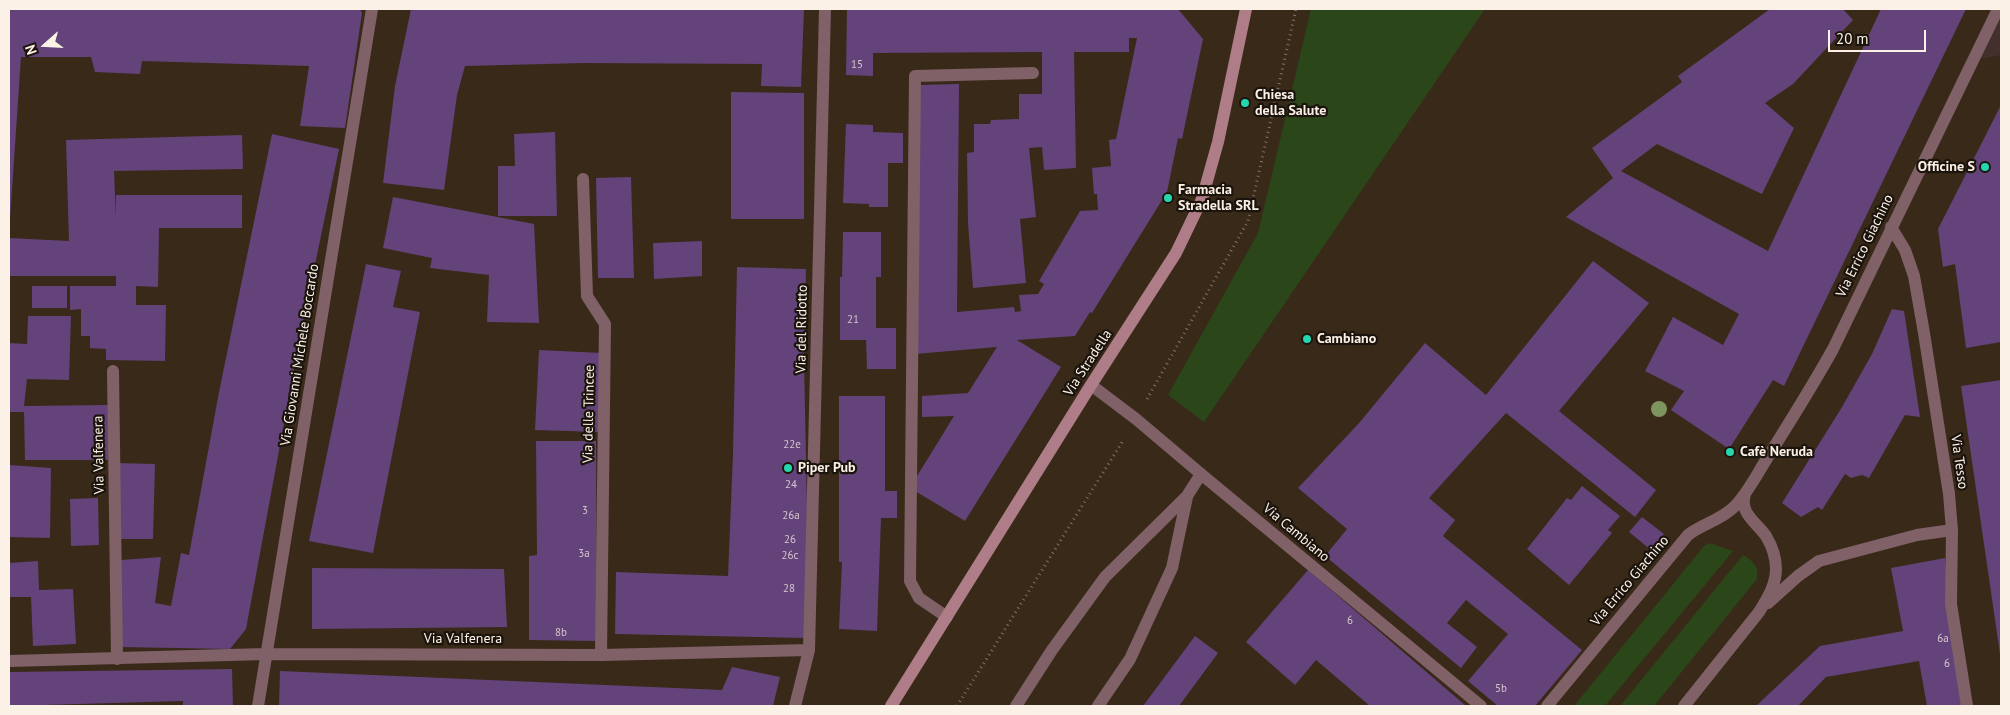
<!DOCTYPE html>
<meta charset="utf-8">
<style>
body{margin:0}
#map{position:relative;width:2010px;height:715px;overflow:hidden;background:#392919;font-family:"PT Sans",sans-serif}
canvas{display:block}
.frame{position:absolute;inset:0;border:10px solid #fcf1e7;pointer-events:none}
.north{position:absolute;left:20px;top:20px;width:50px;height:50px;-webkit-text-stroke:4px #1b140d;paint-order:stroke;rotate:251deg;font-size:14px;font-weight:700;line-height:20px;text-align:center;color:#fcf1e7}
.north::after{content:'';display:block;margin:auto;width:18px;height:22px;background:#fcf1e7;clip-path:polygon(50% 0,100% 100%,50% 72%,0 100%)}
.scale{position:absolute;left:1828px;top:30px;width:98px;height:22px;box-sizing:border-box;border:2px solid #fcf1e7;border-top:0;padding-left:6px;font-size:15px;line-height:18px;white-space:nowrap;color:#fcf1e7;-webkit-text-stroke:4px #1b140d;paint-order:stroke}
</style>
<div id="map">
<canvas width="2010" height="715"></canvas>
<div class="frame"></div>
<div class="north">N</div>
<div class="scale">20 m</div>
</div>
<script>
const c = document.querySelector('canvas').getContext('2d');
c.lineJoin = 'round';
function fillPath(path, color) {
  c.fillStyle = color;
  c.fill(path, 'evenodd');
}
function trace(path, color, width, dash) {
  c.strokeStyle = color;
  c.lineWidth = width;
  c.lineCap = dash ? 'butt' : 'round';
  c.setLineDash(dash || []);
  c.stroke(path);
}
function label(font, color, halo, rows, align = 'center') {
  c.font = font + ' "PT Sans",sans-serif';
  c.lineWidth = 4.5;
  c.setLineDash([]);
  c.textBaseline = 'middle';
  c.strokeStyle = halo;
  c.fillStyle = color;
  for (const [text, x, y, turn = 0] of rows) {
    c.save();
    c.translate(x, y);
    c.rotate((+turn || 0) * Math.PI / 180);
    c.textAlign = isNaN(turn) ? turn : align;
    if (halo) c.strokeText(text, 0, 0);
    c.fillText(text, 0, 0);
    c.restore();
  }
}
const commercial = new Path2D(`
 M2001,18v37l-28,5z`);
const green = new Path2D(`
 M1311,9h174l-281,413 -36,-27 90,-162z
 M1709,543l24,8 -128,155h-31l130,-160z
 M1743,555c10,6 16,11 14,24l-103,127h-34z`);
const building = new Path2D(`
 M9,9h351l2,4 -17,115 -45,-2 9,-60 -167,-5 -2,13 -45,-2 -4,-15h-70l-11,162h-1z
 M411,9h393l-3,78 -40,-1 1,-22 -178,-1 -119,3 -8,29 -13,95 -61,-7 12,-97z
 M847,9h331l25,30 -21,100 -4,-1 -11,54 -75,121 -2,-1 -15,24 -58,4 44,27 -96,154 -50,-30 -1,-10 40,-65 -32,1v-21l46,-3 29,-46 -82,7 4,-269 40,-1 -2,228 57,-5 1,5 6,-1 -2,-16 19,-1 6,-10 -5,-3 41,-70 18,-1 -1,-16h-3l-2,-26 19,-2 -2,-26 7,-1 21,-101h-8v14h-55l2,116 -32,2 -2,-23 -13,1 7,69 -16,2 6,64 -53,5 -5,-65 -1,-70 7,-1v-28h16l1,-4 28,-1v-25h23v-42l-169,1v23l-27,-1z
 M1770,9h73l10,11 -60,64 -28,19 29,25 -32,66 -105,-50 -36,27 147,80 113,-242h85l-182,377 -11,-6 -44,69 -58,-39 13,-19 -39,-20 28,-54 50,28 16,-31 -173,-97 47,-39 -21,-30 90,-66 -4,-6z
 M731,92l73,1v126h-73z
 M2001,105v237l-35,6 -11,-84 -12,3 -5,-38z
 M846,124l27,1v7l30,1v30h-15v44h-19v-3l-26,-1z
 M555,132l2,84h-59v-50h17l-1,-32z
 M272,134l67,15 -39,188 -54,292 -16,20 -109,-2v-87l40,-3 -6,46 16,3 10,-53 8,2 30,-163z
 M242,135l1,34 -129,2 2,47v-23h126v33h-83l-1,59 -22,-1v19h30l-1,56 -59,-1v-11l-16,-1v-12h-9v-27l-11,1v-24h46v-10h-107v-38l60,3 -3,-101z
 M631,177l3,101h-36l-2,-100z
 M393,197l141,27 5,99 -52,-1 2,-47 -59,-7 2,-10 -49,-10z
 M843,232h38v45h-5v51h20v41h-29l-1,-29h-26v-63h2z
 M702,241v35l-48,3 -1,-36z
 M1593,261l56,42 -90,108 97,79 -21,27 -129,-104 -77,85 26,22 -12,16 139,114 -47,56h-37l-30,-25 40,-47 -42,-34 -19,23 30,24 -16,21 -136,-112 22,-27 -49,-41 62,-66 65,-79 61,52z
 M366,264l35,7 -8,36 27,5 -47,241 -64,-12z
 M737,267l69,2 -2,91 3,149 -1,129 -191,-4 1,-62 112,4 5,-122z
 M32,286h35v22h-35z
 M1892,309l12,2 16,106 -15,-2 -36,63 -7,-3 -11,3 -6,-4 -23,36 -4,-3 -17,10 -19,-14 60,-96 30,-53z
 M28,316h43l-2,64 -42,-1 -3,27 84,-1v55h-83l-1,-48h-15v-69l18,1z
 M539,350l63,3 -3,79 -64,-2z
 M2001,380v273l-1,1 -39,-268z
 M839,396h46v95h12v27h-16l-4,113 -38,-2 3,-67h-3z
 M536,441h60l1,200 -68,-1v-84l8,-1z
 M115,463l40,1 -2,75h-37z
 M9,465l42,3 -1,70 -41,-1z
 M1582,486l38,30 -12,14 4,3 -43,52 -42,-36 40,-51 4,2z
 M98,498l1,47 -28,1 -1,-47z
 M1642,517l22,17 -13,16 -22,-18z
 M1945,558l6,64 14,84h-38l-8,-45 -93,16 -28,29h-42l64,-60 83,-15 -12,-63z
 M38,561l1,29 34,-1 3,55 -43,2 -2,-49h-22v-34z
 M312,568l192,1 3,58 -195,2z
 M1308,570l158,136h-96l-54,-46 -21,25 -49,-43z
 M1195,636l23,17 -39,53h-36z
 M732,667l48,10 -7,29h-494l1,-35 442,19z
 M232,669l1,37h-50v-5l-174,5v-34z`);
const path = new Path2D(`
 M1147,399l101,-178 48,-212
 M957,706l167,-267`);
const lane = new Path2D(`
 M947,617l-28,-19 -9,-17 5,-505 118,-3
 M1016,706l36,-56 53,-73 82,-81 14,-22
 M1098,706l32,-47 42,-91 15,-71`);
const street = new Path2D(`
 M583,179l4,117 18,28 -4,331
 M1891,227l14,23 9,26 10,57 25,161 3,36 -1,74 16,102
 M113,371l4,288
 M1091,385l45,34 65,55 280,232
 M1768,603l30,-27 21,-15 98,-26 35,-5
 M9,661l257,-7 335,1 208,-5
 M258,706l114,-697
 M795,706l14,-56 16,-641
 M1547,706l141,-171c14,-11 33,-15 46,-28 13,-13 22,-31 32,-47 23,-37 46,-73 67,-111l165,-340
 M1684,706l75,-94c8,-13 17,-27 17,-43 0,-12 -4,-23 -10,-33 -10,-14 -27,-23 -21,-42`);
const secondary = new Path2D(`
 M891,706l200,-321 85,-132 26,-54 16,-57 28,-133`);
const trees = [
 [1659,409]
];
const markers = [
 [1245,103,5,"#25d5ae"],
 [1985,167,5,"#25d5ae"],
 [1168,198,5,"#25d5ae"],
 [1307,339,5,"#25d5ae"],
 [1730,452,5,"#25d5ae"],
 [788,468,5,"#25d5ae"]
];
const numberNames = [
 ["15",857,65],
 ["21",853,320],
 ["22e",792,445],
 ["24",791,485],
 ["3",585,511],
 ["26a",791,516],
 ["26",790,540],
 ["3a",584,554],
 ["26c",790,556],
 ["28",789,589],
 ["6",1350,621],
 ["8b",561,633],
 ["6a",1943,639],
 ["6",1947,664],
 ["5b",1501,689]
];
const poiNames = [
 ["Chiesa",1255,95],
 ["della Salute",1255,111],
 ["Officine S",1975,167,"right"],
 ["Farmacia",1178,190],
 ["Stradella SRL",1178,206],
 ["Cambiano",1317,339],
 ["Cafè Neruda",1740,452],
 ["Piper Pub",798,468]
];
const streetNames = [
 ["Via Errico Giachino",1865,246,-64],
 ["Via del Ridotto",802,329,-89],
 ["Via Giovanni Michele Boccardo",300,355,-81],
 ["Via Stradella",1088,363,-57],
 ["Via delle Trincee",589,414,-89],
 ["Via Valfenera",99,455,-91],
 ["Via Tesso",1959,462,82],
 ["Via Cambiano",1296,533,40],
 ["Via Errico Giachino",1630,581,-50],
 ["Via Valfenera",463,639]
];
fillPath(commercial, '#432f2b');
fillPath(green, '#2b4618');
fillPath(building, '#634379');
trace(path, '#817365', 3, [1, 4]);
trace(lane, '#806167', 12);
trace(street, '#806167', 12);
trace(secondary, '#af7d87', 12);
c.fillStyle = '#7f9560';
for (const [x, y] of trees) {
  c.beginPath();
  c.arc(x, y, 8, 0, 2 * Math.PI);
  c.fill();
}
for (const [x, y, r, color] of markers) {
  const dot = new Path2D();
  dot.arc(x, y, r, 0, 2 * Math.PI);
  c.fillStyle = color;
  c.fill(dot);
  trace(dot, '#1b140d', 2);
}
label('11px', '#d6c6cc', null, numberNames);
label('bold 14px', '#fcf1e7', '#1b140d', poiNames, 'left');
label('14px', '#fcf1e7', '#1b140d', streetNames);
</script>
